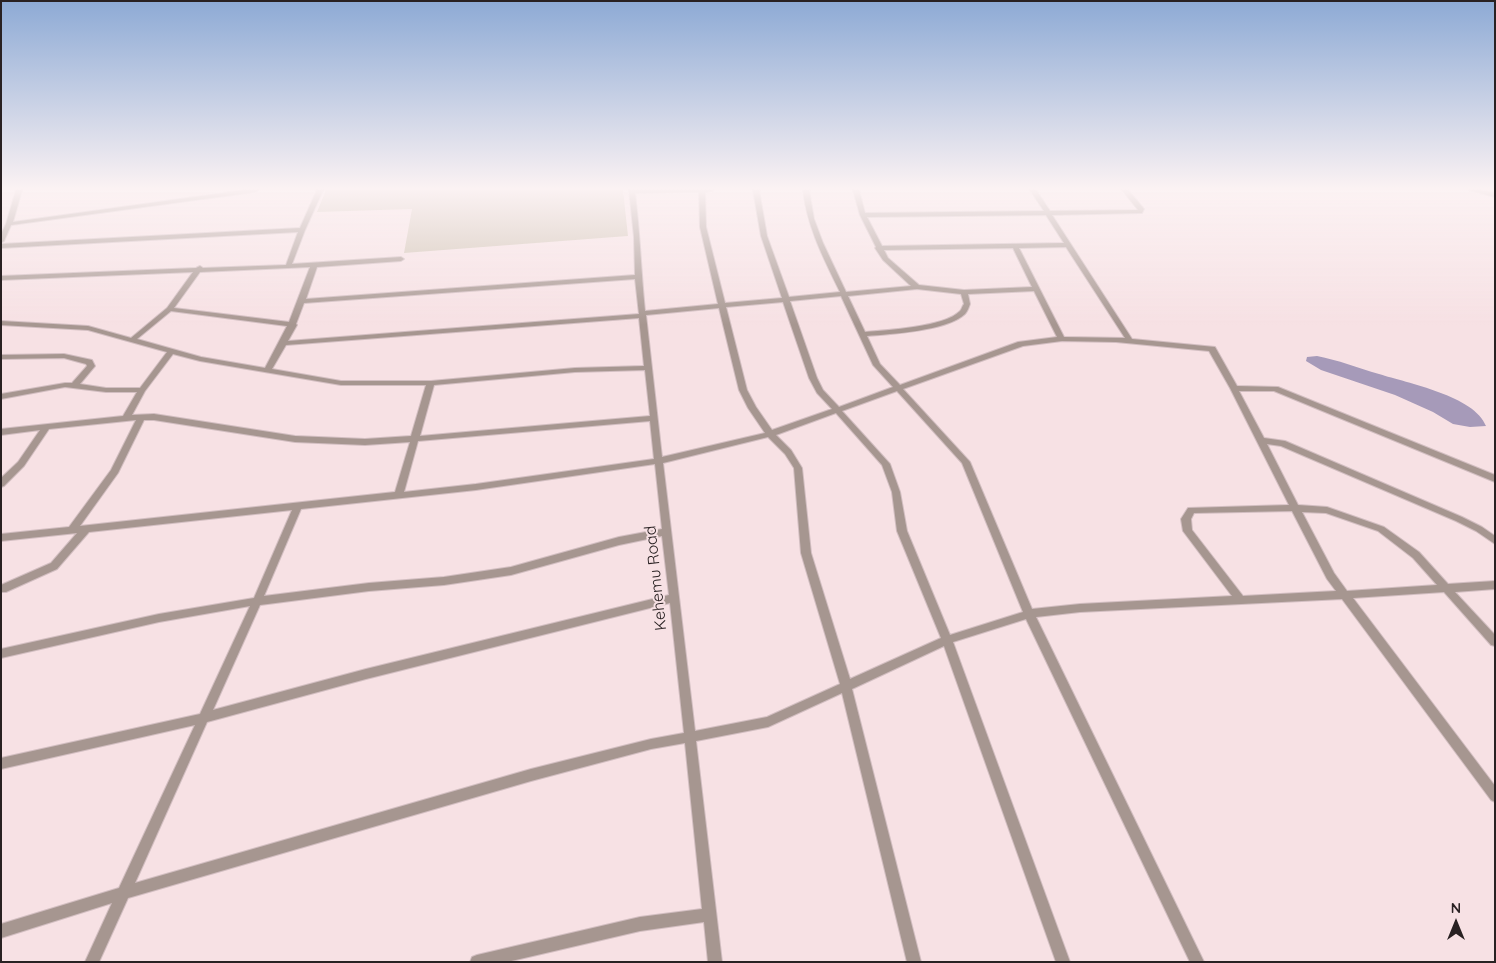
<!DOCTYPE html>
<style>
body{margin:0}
#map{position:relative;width:1496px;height:963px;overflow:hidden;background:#f7e1e4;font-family:Quicksand,sans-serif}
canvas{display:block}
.frame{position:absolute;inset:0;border:2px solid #292122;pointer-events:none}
.north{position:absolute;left:1431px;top:898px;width:50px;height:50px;-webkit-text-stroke:4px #f7e1e4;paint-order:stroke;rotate:0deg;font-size:14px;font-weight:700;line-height:20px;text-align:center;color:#292122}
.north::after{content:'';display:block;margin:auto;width:18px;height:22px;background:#292122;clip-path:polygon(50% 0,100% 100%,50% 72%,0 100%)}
</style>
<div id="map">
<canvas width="1496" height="963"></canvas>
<div class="frame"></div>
<div class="north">N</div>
</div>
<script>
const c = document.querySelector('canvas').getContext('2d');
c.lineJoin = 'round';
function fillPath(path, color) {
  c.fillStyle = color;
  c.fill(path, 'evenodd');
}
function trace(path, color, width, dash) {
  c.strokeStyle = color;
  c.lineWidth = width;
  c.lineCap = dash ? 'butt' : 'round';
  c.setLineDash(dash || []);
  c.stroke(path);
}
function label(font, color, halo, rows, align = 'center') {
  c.font = font + ' Quicksand,sans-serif';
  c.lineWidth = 4;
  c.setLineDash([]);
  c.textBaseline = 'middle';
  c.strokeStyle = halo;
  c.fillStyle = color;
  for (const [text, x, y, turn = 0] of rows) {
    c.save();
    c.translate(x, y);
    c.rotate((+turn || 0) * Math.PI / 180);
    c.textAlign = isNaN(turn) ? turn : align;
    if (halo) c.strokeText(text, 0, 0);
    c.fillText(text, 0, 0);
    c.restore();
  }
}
const green = new Path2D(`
 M326,190h297l5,46 -224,17 8,-44 -95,3z`);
const water = new Path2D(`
 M1317,356c21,4 41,12 62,18 28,9 96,22 107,52l-16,1 -17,-3 -20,-12 -38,-17 -74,-25 -15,-9 1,-4z`);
const minor = new Path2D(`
 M16,190h6l-9,32 232,-32h13l-3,2 -244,33 -7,16 -3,2v-9l5,-10z
 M317,190h6l-18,40 -13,34 109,-7 3,2 -3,2 -84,6 -11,32 329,-24 -1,-38 -5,-47h84l-1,1 -7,1 1,35 19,76 57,-5 -21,-62 -8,-46h6l8,46 22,61 51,-5c-16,-33 -33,-65 -37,-102h6l5,29 9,24 23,49 65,-6 -28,-26 -8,-12 1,-1 -16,-32 -7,-25h6l6,23 179,-2 -14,-21h6l14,21 88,-1 -16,-20h6l16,19 -2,4 -90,2 80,124 83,8 22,39 41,1 217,88v7l-221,-91h-35l25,47 21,3 177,76 20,10 13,9v8l-19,-13 -20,-10 -175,-75 -14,-2 31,61 29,2 57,20 35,25 29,32 47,-3v8l-40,3 40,43v11l-4,-1 -47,-53 -91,6 142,188v16l-4,-2 -149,-201 -262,13 -44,5 168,345h-14l-164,-343 -73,23 117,320h-14l-112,-316 -92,43 69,273h-14l-65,-269 -74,34 -72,14 26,221h-14l-4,-40 -64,9 -133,31h-37l2,-5 5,-2 163,-38 62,-8 -17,-166 -34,6 -120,32 -403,117 -29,64h-14l27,-59 -111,35v-14l118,-36 76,-163 -194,44v-11l199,-44 50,-108 -91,16 -158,36v-9l158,-35 95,-16 38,-88 -203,22 -32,37 -51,23h-5v-7l50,-22 26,-30 -76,8v-7l68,-7 42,-57 25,-50 -87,9 -25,37 -20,20 -3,1v-9l17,-16 22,-32 -39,5v-6l122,-13 14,-24h-31l-41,-5 -64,12v-5l64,-11h7l15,-17 -1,-2 -22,-6 -63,1v-4l63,-1 28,6 3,6 -15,18 26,4h34l27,-36 -79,-22 -87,-5v-4l87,5 43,12 36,-30 26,-36 -192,8v-4l195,-8 4,-2 3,2 83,-3 12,-33 -297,16v-4l299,-16zM699,192l1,35 18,77 -73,7c-4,-40 -5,-79 -10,-118zM1046,215l18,28 -182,3 -15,-29zM1066,247l59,91 -61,-1 -45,-89zM1013,248l19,39 -68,3 -45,-5 -31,-27 -4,-8zM310,267l-21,55 -115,-14 26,-36zM635,279l4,35 -351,27 9,-16 -1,-1 8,-21zM917,289l44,5 3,10c-2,2 -2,5 -4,7 -15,16 -73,19 -95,21l-17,-36zM1034,291l23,46 -39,5 -118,43 -20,-21 -13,-28c24,-2 80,-5 98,-22 2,-2 4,-7 5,-10l-2,-10zM841,296l32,69 20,22 -54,20 -16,-17 -6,-12 -27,-77zM783,302l26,76 8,15 15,16 -60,21 -16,-23 -9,-17 -21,-83zM719,308l20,82 9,18 17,25 -103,24 -16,-142zM171,311l116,15 -22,42 -64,-11 -64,-18zM639,318l5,48 -69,2 -144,13h-90l-69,-12 14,-24zM1062,341l54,1 93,9 21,37 59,117 -101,3 -7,11 2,12 49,65 -152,8 -48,5 -62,-147 -67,-73 120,-43zM173,354l27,7 141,24h85l-15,51 -46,3 -70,-3 -141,-22 -22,1 13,-24zM645,370l5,46 -230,20 14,-51 141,-13zM897,391l65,72 61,149 -73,23 -43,-104 -7,-39 -10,-28 -48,-53zM836,413l46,52 10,27 5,39 44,107 -91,41 -39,-126 -9,-85 -11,-18 -15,-15zM144,420h10l141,22 70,3 45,-3 -15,50 -315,34 38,-53zM650,421l4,38 -178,25 -72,8 14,-51zM768,437l17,17 9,14 7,85 39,131 -73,33 -72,14 -32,-268zM655,464l7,65 -43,8 -108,30 -67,10 -75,6 -105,13 37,-87 175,-19zM1292,511l35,68 9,12 -93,5 -51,-66 -1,-11 3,-6zM1302,512l24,1 52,18 35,27 24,27 -90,6 -13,-18zM662,536l7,59 -303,74 -153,41 47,-105 109,-14 75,-6 67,-10 108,-30zM670,603l14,130 -33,6 -120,30 -396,114 72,-161 159,-43z
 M1469,190h10l16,3v4z`);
const streetNames = [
 ["Kehemu Road",656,578,-96]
];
fillPath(green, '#cdc1b0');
fillPath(water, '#a69ab9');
trace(minor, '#d2bec1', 2);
fillPath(minor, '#a69690');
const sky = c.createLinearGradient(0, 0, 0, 325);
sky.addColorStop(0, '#8daad5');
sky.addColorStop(0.58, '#fbf2f3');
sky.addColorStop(1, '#fbf2f300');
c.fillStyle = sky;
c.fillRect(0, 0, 1496, 325);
label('16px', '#292122', '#f7e1e4', streetNames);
</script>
